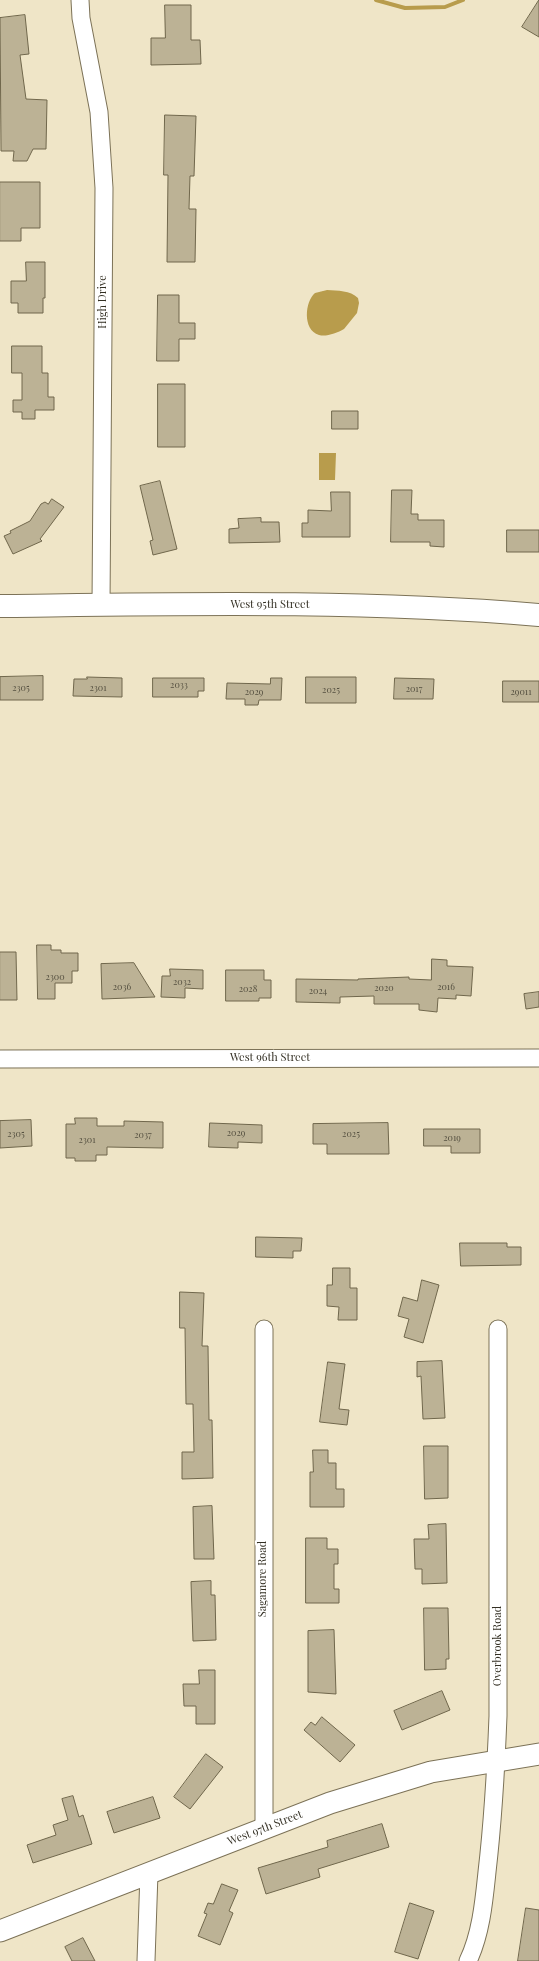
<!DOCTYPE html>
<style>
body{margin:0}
canvas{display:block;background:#efe5c7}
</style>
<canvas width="539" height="1961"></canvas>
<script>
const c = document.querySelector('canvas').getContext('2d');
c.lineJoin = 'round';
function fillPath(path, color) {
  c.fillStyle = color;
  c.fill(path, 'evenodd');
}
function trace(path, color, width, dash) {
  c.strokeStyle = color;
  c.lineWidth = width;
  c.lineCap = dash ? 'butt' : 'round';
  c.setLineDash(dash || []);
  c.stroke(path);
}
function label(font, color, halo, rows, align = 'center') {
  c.font = font + ' "Playfair Display",serif';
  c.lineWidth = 4;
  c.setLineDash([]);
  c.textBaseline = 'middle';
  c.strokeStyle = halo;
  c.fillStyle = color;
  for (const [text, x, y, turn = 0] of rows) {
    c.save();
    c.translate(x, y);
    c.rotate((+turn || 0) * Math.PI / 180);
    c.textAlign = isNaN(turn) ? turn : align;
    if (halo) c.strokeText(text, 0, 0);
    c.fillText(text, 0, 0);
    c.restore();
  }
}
const water = new Path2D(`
 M327,290c11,1 23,0 31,8l1,5 -2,10 -13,16c-7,4 -18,8 -25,6 -17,-5 -14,-34 -4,-42z
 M319,453h17l-1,27h-16z`);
const stream = new Path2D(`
 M376,0l29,8 40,-1 18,-7`);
const building = new Path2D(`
 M539,0v37l-17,-10z
 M165,5h26v35h9l1,24 -50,1v-27h14z
 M25,15l4,39 -9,1 6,44 21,1 -1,49h-13l-6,12h-14l1,-10h-13l-1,-133z
 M165,115l31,1 -2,60h-4l-1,33h7l-1,53h-28l1,-87h-4z
 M0,182h40v46h-19v13h-21z
 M26,262h19v36h-2v15h-25v-10h-7v-22h15z
 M158,295h21v28h16v16h-16v22h-22z
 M12,346h30v27h6v24h6v13h-19v9h-13v-7h-9v-12h9v-27h-10z
 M158,384h27v63h-27z
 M332,411h26v18h-26z
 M160,481l17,68 -24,6 -3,-14 3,-1 -13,-54z
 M392,490h20l-1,24h7v6h26v27l-14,-1v-4h-39z
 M331,492h19v45h-48v-14h6v-13l23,1z
 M52,499l12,8 -24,32 2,2 -29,13 -9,-18 7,-3 -1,-2 20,-10 11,-17 4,-2 3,2z
 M261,518v4h18l1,20 -51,1v-14l10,-1 -1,-9z
 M507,530h32v22h-32z
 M43,676v24h-43v-23z
 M87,677l35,1v19l-49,-1 1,-17h13z
 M306,677h50v26h-50z
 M153,678h51v13h-6v6h-45z
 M271,678h11l-1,22h-22l-1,5h-13v-6h-19l1,-16 43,1z
 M395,678l39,1 -1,20h-39z
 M503,681h36v21h-36z
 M37,945h14v5h10v3h17v18h-6v12h-17v16h-17z
 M0,952h16l1,48h-17z
 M432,959l15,1v6l26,1 -2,29 -15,-1v4l-18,-1 -1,14 -18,-2v-6h-45v-8l-34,1v6l-44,-1v-23l62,1v-1l51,-2v2l22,1z
 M134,963l21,34 -53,2 -1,-35z
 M170,969l33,1v19l-18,-1v10l-24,-1 1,-21h8z
 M226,970h38v10h7v18h-12v3h-33z
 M539,992v15l-13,2 -2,-15z
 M75,1118h22v8h27v-5l39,1v26l-56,-1v8h-11v6h-21v-3h-9v-34h9z
 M31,1120l1,26 -32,2v-27z
 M210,1123l52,2v18l-24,-1v6l-29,-1z
 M388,1123l1,31h-62v-10h-14v-20z
 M424,1129h56v24h-29v-7h-27z
 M256,1237l46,1 -1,13h-8v7l-37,-1z
 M460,1243h47v4h14v18l-60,1z
 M333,1268h17v20h7v32h-19l1,-13 -12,-1v-21h5z
 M422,1280l17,5 -16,58 -19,-6 5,-18 -11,-3 5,-19 14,4z
 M180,1292l24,1 -2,53h6l1,74h3l1,58 -31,1v-27h12l-1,-48h-7l-1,-76h-5z
 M442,1361l3,57 -22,1 -2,-43 -4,1v-15z
 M328,1362l17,2 -6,45 10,1 -2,15 -27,-3z
 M424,1446h24v52l-23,1z
 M313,1450h15v13h8v26h8v18h-34v-35h3z
 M212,1506l2,53h-20l-1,-52z
 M446,1524l1,59 -25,1v-15h-7l-1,-30h15l-1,-14z
 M306,1538h21v11h11v15h-4v25h5v14h-33z
 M211,1581v14h4l1,45 -23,1 -2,-59z
 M424,1608h24l1,51h-3v10l-21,1z
 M334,1630l2,64 -28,-2v-61z
 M199,1670h16v54h-19v-18h-12l-1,-22h16z
 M442,1691l8,19 -48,20 -8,-19z
 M322,1717l33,28 -15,17 -36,-32 7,-8 4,3z
 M206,1754l17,13 -33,42 -16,-12z
 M73,1796l6,21 4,-2 9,29 -59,19 -6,-18 29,-10 -3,-10 15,-5 -6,-21z
 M153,1797l7,21 -46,15 -7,-21z
 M382,1824l7,23 -71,22 2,8 -54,17 -8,-26 70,-21 -1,-6z
 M222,1884l16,6 -9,21 4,2 -13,32 -22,-9 9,-22 -3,-1 4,-10 5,1z
 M410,1903l24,8 -16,48 -23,-7z
 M526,1908l13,2v51h-21z
 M83,1938l12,23h-23l-7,-14z`);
const minor = new Path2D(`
 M80,0l1,18 18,94 5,76 -3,417
 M0,1059l539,-1
 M264,1329v499
 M146,1961l3,-88
 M468,1961c13,-27 16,-60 19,-89 6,-52 9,-104 11,-156v-387`);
const tertiary = new Path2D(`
 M0,1931l330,-128 101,-31 108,-18`);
const primary = new Path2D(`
 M0,606c179,-2 360,-6 539,9`);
const numberNames = [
 ["2033",179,685],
 ["2305",21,688],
 ["2301",98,688],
 ["2017",414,689],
 ["2025",331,690],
 ["2029",254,692],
 ["29011",521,692],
 ["2300",55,977],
 ["2032",182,982],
 ["2036",122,987],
 ["2016",446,987],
 ["2020",384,988],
 ["2028",248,989],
 ["2024",318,991],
 ["2029",236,1133],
 ["2305",16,1134],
 ["2025",351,1134],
 ["2037",143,1135],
 ["2019",452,1138],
 ["2301",87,1140]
];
const streetNames = [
 ["High Drive",103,302,-90],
 ["West 95th Street",270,605],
 ["West 96th Street",270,1058],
 ["Sagamore Road",263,1579,-90],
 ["Overbrook Road",498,1646,-90],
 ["West 97th Street",265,1828,-21]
];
fillPath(water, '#b89c4c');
trace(stream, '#b89c4c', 4);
fillPath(building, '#bcb295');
trace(building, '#70674c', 1);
trace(minor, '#7c7257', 19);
trace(tertiary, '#7c7257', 23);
trace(primary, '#7c7257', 24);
trace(minor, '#fff', 17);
trace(tertiary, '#fff', 21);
trace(primary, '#fff', 22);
label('9px', '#555040', null, numberNames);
label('11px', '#332f23', '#fff', streetNames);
</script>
